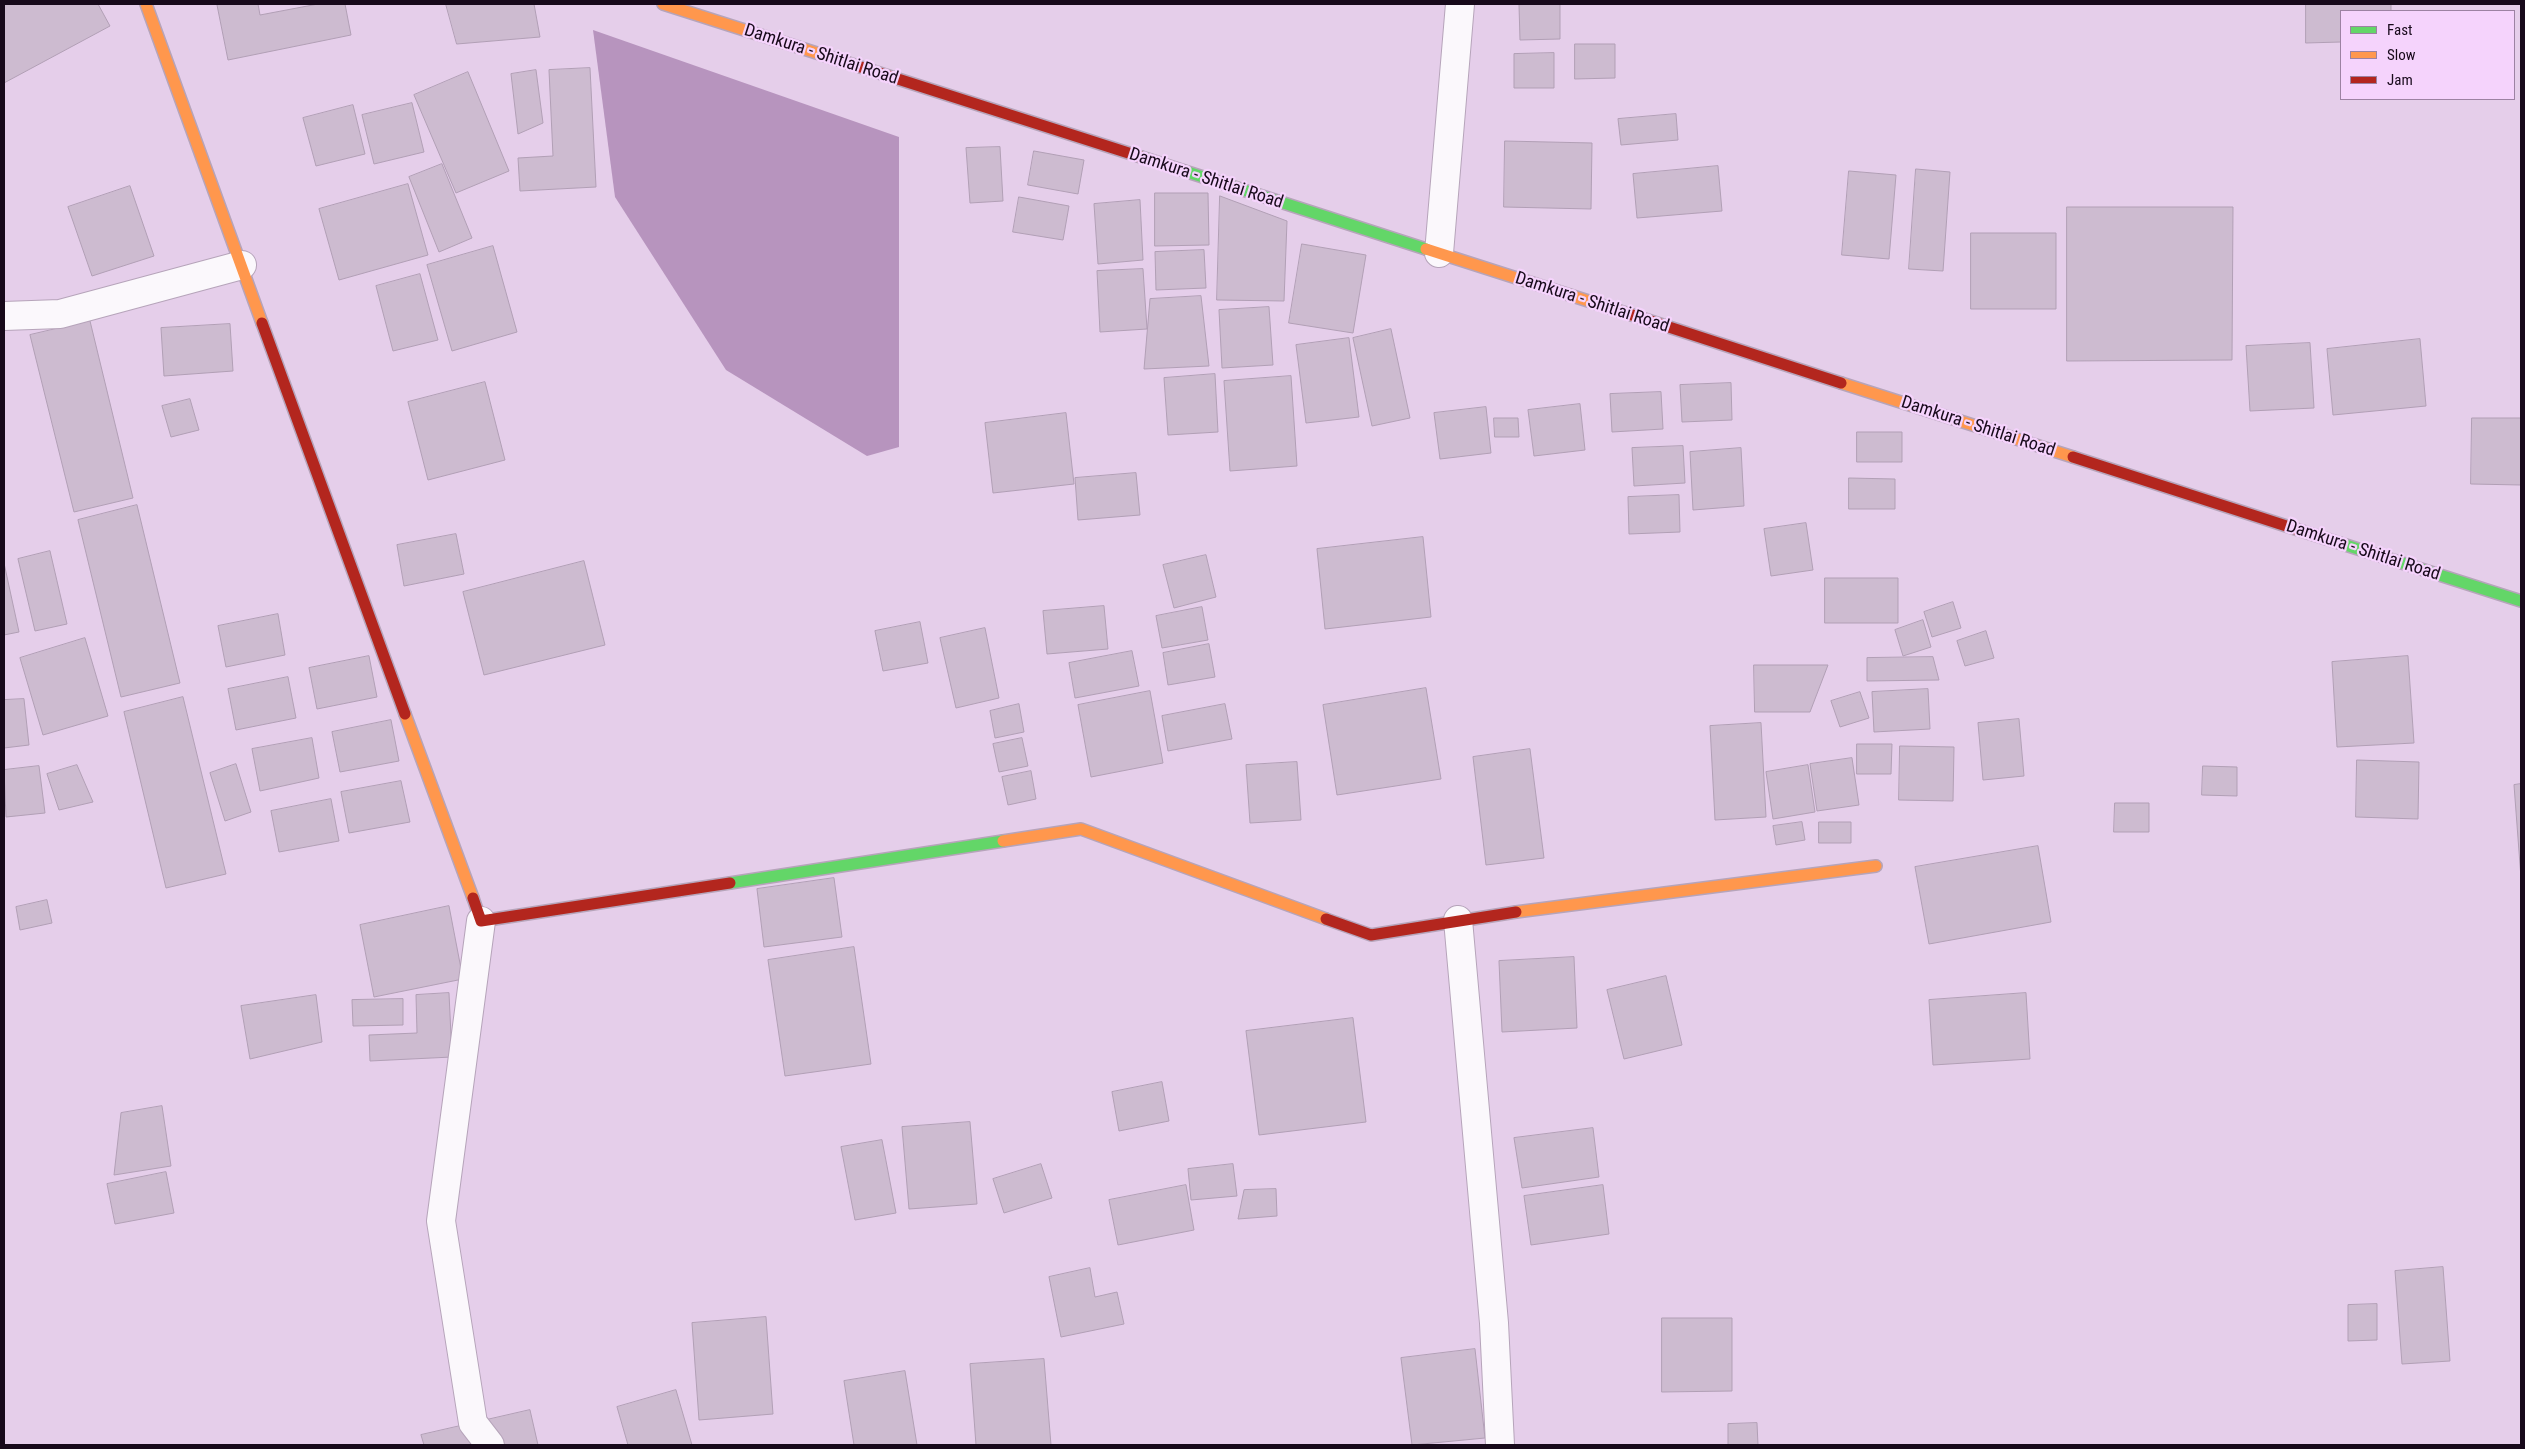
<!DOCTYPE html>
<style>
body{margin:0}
#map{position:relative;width:2525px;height:1449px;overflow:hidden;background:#e5ceea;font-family:"Roboto Condensed",sans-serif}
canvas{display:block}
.frame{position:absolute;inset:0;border:5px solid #17091a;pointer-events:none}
.legend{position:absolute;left:2340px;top:10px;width:175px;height:90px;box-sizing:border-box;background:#f5d3fc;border:1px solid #9c82a2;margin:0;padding:6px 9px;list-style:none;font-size:15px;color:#17091a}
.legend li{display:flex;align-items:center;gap:10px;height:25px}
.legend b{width:25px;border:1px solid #9c82a2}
</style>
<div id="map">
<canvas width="2525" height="1449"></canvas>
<div class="frame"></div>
<ul class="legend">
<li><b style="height:6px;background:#63d668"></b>Fast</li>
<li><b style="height:6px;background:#ff974d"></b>Slow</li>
<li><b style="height:6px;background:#b3261e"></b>Jam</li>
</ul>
</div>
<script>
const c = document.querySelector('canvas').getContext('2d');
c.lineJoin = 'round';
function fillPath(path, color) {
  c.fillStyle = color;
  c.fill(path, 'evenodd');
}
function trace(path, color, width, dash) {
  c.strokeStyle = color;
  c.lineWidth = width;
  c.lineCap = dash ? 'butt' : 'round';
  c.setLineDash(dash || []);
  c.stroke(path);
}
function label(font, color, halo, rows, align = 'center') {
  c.font = font + ' "Roboto Condensed",sans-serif';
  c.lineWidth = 4.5;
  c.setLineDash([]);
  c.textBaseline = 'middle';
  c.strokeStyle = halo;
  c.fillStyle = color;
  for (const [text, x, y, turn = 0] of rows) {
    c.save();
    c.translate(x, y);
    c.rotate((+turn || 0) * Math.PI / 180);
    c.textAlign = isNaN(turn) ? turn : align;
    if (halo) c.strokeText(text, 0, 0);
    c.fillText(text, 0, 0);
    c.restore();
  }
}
const water = new Path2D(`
 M593,30l306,107v310l-32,9 -141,-86 -111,-173z`);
const building = new Path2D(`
 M4,4h94l12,22 -106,57z
 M224,4h34l2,11 58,-11h27l6,31 -123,25 -11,-55z
 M446,4h88l6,33 -83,7z
 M1560,4v35l-40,1 -1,-35z
 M2306,4h85v7h-50v31l-35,1z
 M1575,44h40v34l-40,1z
 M1554,53v35h-40v-34z
 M590,68l6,119 -76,4 -2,-33 35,-2 -4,-86z
 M536,70l7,53 -25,11 -7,-60z
 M468,72l41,99 -53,22 -42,-98z
 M412,103l12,49 -50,12 -12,-49z
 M353,105l12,49 -49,12 -13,-48z
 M1676,114l2,26 -57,5 -3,-26z
 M1505,141l87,2 -1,66 -87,-2z
 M1000,147l3,54 -33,2 -4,-55z
 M1034,151l50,9 -6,34 -50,-9z
 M442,164l30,74 -33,14 -30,-75z
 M1718,166l4,45 -85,7 -4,-44z
 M1916,169l34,3 -7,99 -34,-2z
 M1849,171l47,4 -7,84 -47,-4z
 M408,184l20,71 -89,25 -20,-71z
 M130,186l24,70 -62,20 -24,-69z
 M1155,193h53l1,52 -54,1z
 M1220,196l67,25 -3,80 -67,-1z
 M1019,197l50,9 -6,34 -50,-8z
 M1140,200l3,60 -45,4 -4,-60z
 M2067,207h166l-1,153 -165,1z
 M1971,233h85v76h-85z
 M1302,244l64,11 -13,78 -64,-10z
 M493,246l24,86 -65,19 -25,-86z
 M1204,250l2,38 -50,2 -1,-38z
 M1143,269l4,60 -47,3 -3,-61z
 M420,274l18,66 -45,11 -17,-65z
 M1201,296l8,70 -65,3 6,-70z
 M1269,307l4,58 -51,3 -3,-58z
 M90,321l43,177 -59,14 -44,-177z
 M230,324l3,47 -69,5 -3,-48z
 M1391,329l19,89 -38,8 -19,-88z
 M1349,338l10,79 -53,6 -10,-78z
 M2420,339l6,67 -93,9 -6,-66z
 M2310,343l4,65 -64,3 -4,-65z
 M1215,374l3,58 -50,3 -4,-57z
 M1291,376l6,90 -67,5 -6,-90z
 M485,382l20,78 -77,20 -20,-78z
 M1731,383l1,37 -50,2 -2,-37z
 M1661,392l2,37 -51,3 -2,-38z
 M190,399l9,31 -28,7 -9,-31z
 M1580,404l5,46 -51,6 -6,-46z
 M1486,407l5,46 -51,6 -6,-46z
 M1066,413l8,71 -81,9 -8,-70z
 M1494,418h24l1,19h-24z
 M2472,418h49v67l-50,-1z
 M1857,432h45v30h-45z
 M1683,446l2,37 -51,3 -2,-38z
 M1741,448l3,58 -51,4 -3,-58z
 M1136,473l4,42 -62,5 -3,-42z
 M1849,478l46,1v30h-46z
 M1679,495l1,37 -51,2 -1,-37z
 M137,505l43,178 -59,14 -43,-177z
 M1806,523l7,47 -42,6 -7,-47z
 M456,534l8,40 -60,12 -7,-41z
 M1423,537l8,80 -106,12 -8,-80z
 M50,551l17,73 -32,7 -17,-72z
 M1206,555l10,42 -42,11 -11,-43z
 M584,561l21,84 -121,30 -21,-83z
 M4,563l15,69 -15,3z
 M1825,578h73v45h-73z
 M1953,602l8,26 -29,9 -8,-25z
 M1104,606l4,43 -61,5 -4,-43z
 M1202,607l6,33 -46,8 -6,-32z
 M278,614l7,41 -59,12 -8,-41z
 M1923,620l8,27 -28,9 -8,-26z
 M920,622l8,41 -45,8 -8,-40z
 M985,628l14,70 -43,10 -16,-70z
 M1986,631l8,27 -29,8 -8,-25z
 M85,638l23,78 -65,19 -23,-77z
 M1209,644l6,33 -47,8 -5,-32z
 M1132,651l7,35 -64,12 -6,-35z
 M369,656l8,41 -60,12 -8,-41z
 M2408,656l6,87 -77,4 -5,-85z
 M1933,657l6,23 -72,1v-23z
 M1754,665h74l-18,47h-55z
 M288,677l8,41 -60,12 -8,-41z
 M1426,688l15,91 -104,16 -14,-90z
 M1928,689l2,40 -56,3 -2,-40z
 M1150,691l13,72 -72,14 -13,-72z
 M1860,692l9,26 -29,9 -9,-26z
 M183,697l43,177 -60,14 -42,-176z
 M24,699l5,46 -25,3v-48z
 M1019,704l5,28 -29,6 -5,-27z
 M1225,704l7,35 -64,12 -6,-35z
 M2019,719l5,57 -41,4 -5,-57z
 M391,720l8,41 -59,11 -8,-40z
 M1761,723l5,94 -51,3 -5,-94z
 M312,738l7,40 -59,13 -8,-42z
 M1022,738l6,28 -29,6 -6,-28z
 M1857,744h35l-1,30h-34z
 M1900,746l54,1 -1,54 -54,-1z
 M1530,749l14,109 -58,7 -13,-108z
 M1852,758l7,47 -42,6 -7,-47z
 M2357,760l62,2 -1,57 -62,-2z
 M1297,762l4,58 -51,3 -4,-58z
 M236,764l15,48 -26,9 -15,-48z
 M77,765l16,37 -34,8 -12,-36z
 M1808,765l7,47 -42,7 -7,-47z
 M39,766l6,47 -39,4 -2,-47z
 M2203,766l34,1v29l-35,-1z
 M1031,771l5,28 -28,6 -6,-28z
 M401,781l9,41 -61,11 -8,-41z
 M2521,784v94l-7,-93z
 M331,799l8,42 -60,11 -8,-41z
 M2115,803h34v29h-35z
 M1802,822l3,18 -29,5 -3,-19z
 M1819,822h32v21h-32z
 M2038,846l13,76 -122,22 -14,-77z
 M834,878l8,59 -78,10 -7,-58z
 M47,900l5,23 -32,7 -4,-23z
 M449,906l14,73 -89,18 -14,-72z
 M854,947l17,117 -86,12 -17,-116z
 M1574,957l3,71 -75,4 -3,-71z
 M1666,976l16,69 -58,14 -17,-69z
 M449,993l3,64 -82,4 -1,-26 48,-2 -1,-38z
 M2026,993l4,66 -97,6 -4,-65z
 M316,995l6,47 -72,17 -9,-53z
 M403,999v26l-50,1 -1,-26z
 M1353,1018l13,104 -107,13 -13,-104z
 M1162,1082l7,39 -50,10 -7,-39z
 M162,1106l9,60 -57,9 7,-62z
 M970,1122l7,82 -68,5 -7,-82z
 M1593,1128l6,49 -77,11 -8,-50z
 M882,1140l14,73 -41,7 -14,-73z
 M1041,1164l11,34 -48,15 -11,-34z
 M1233,1164l4,32 -46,4 -3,-31z
 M166,1172l8,41 -59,11 -8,-40z
 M1186,1185l8,45 -76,15 -9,-45z
 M1603,1185l6,49 -78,11 -7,-49z
 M1276,1189l1,27 -39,3 6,-29z
 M2443,1267l7,94 -48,3 -7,-93z
 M1090,1268l5,29 22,-5 7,32 -63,13 -12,-60z
 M2377,1304v36l-29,1v-36z
 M766,1317l7,97 -74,6 -7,-97z
 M1662,1318h70v73l-70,1z
 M1475,1349l10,89 -73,7 -11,-87z
 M1044,1359l7,86h-75l-6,-81z
 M905,1371l12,74h-63l-10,-64z
 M676,1390l16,55h-64l-11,-38z
 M530,1410l8,35h-114l-3,-10z
 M1757,1423l1,22h-30v-21z`);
const street = new Path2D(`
 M1439,253l21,-249
 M4,316l56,-2 182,-49
 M1458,920l36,403 6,122
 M481,921l-40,300 32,202 17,22`);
const fast = new Path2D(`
 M1141,157l285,92
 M2308,533l213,68
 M730,883l273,-42`);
const slow = new Path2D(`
 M146,4l116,319
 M663,4l185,59
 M1426,249l206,66
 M1841,383l232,74
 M405,714l68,184
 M1003,841l78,-12 245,90
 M1516,912l360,-46`);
const jam = new Path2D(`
 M848,63l293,94
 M1632,315l209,68
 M262,323l143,391
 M2073,457l235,76
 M473,898l8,23 249,-38
 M1326,919l45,16 145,-23`);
const streetNames = [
 ["Damkura - Shitlai Road",821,55,18],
 ["Damkura - Shitlai Road",1206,179,18],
 ["Damkura - Shitlai Road",1592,303,18],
 ["Damkura - Shitlai Road",1978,427,18],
 ["Damkura - Shitlai Road",2363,551,18]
];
fillPath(water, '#b794be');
fillPath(building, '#cdbbd0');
trace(building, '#b19fb5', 1);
trace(street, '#b6a4ba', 30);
trace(fast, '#b6a4ba', 14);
trace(slow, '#b6a4ba', 14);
trace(jam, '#b6a4ba', 14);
trace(street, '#fbf8fc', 28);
trace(fast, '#63d668', 11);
trace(slow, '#ff974d', 11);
trace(jam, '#b3261e', 11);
label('18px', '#17091a', '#f5d3fc', streetNames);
</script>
